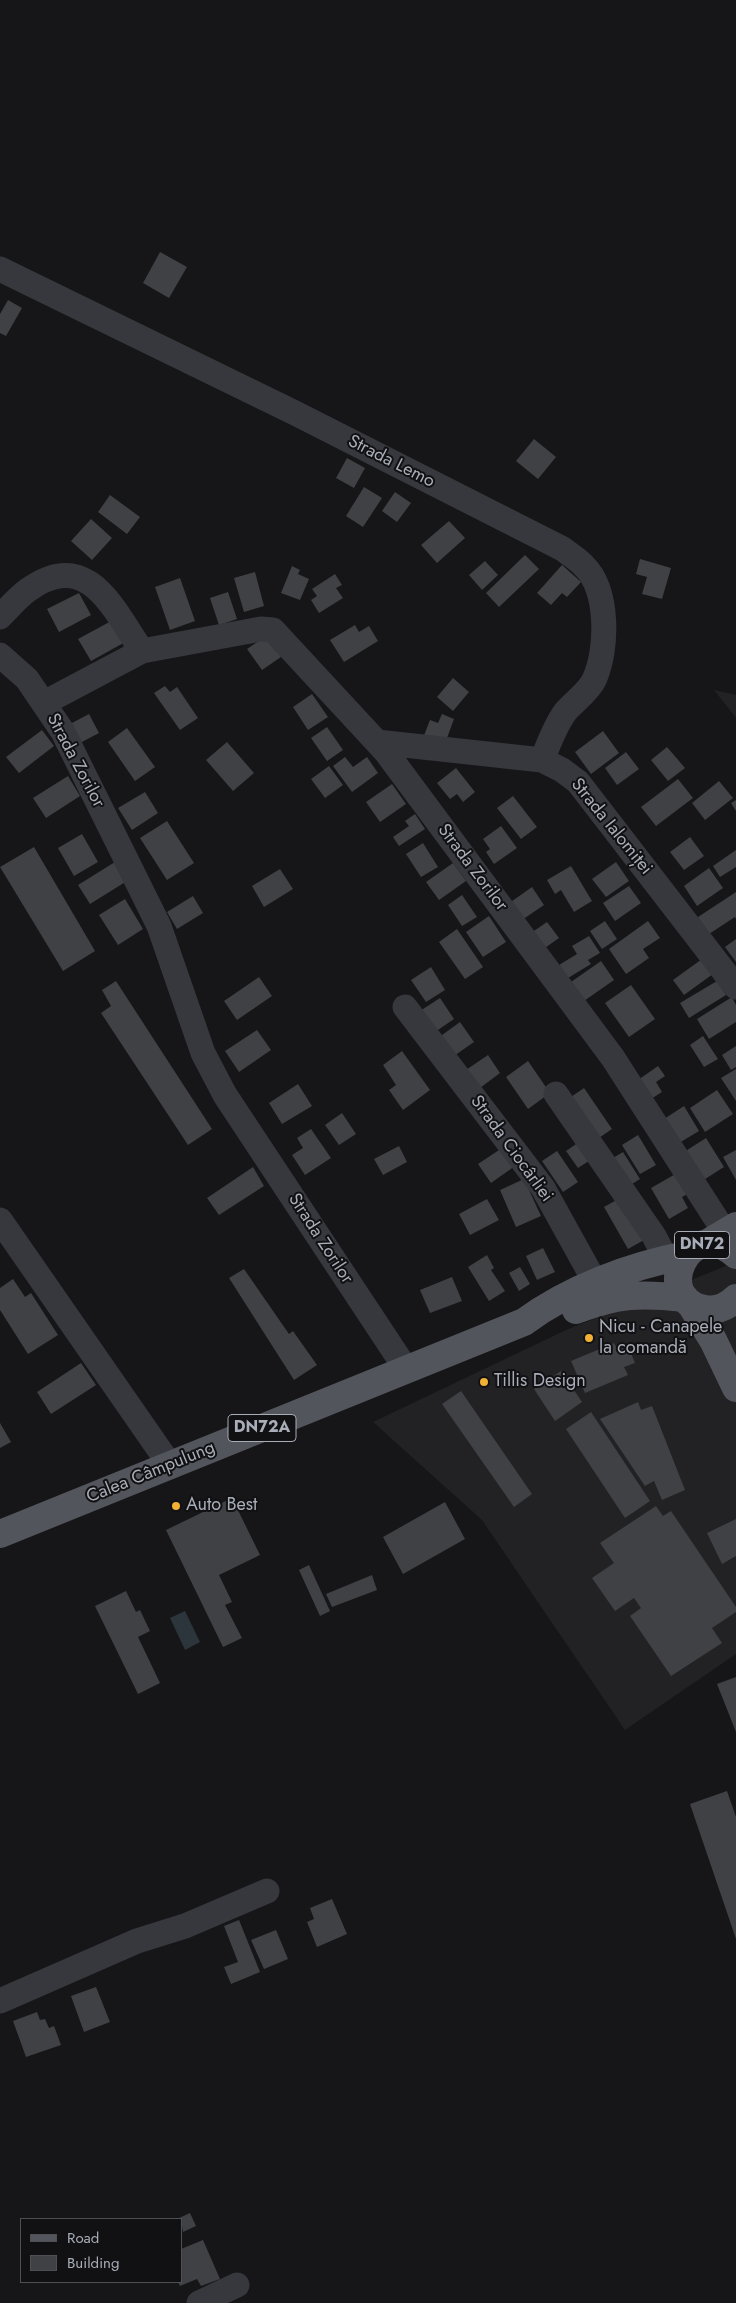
<!DOCTYPE html>
<meta charset="utf-8">
<style>
body{margin:0}
#map{position:relative;width:736px;height:2303px;overflow:hidden;background:#161618;font-family:Jost,sans-serif}
canvas{display:block}
.legend{position:absolute;left:20px;top:2218px;width:162px;height:65px;box-sizing:border-box;background:#111113;border:1px solid #4d4f55;margin:0;padding:6px 9px;list-style:none;font-size:15px;color:#a8adb8}
.legend li{display:flex;align-items:center;gap:10px;height:25px}
.legend b{width:25px;border:1px solid #4d4f55}
</style>
<div id="map">
<canvas width="736" height="2303"></canvas>
<ul class="legend">
<li><b style="height:6px;background:#53555c"></b>Road</li>
<li><b style="height:14px;background:#404145"></b>Building</li>
</ul>
</div>
<script>
const c = document.querySelector('canvas').getContext('2d');
c.lineJoin = 'round';
function fillPath(path, color) {
  c.fillStyle = color;
  c.fill(path, 'evenodd');
}
function trace(path, color, width, dash) {
  c.strokeStyle = color;
  c.lineWidth = width;
  c.lineCap = dash ? 'butt' : 'round';
  c.setLineDash(dash || []);
  c.stroke(path);
}
function label(font, color, halo, rows, align = 'center') {
  c.font = font + ' Jost,sans-serif';
  c.lineWidth = 4;
  c.setLineDash([]);
  c.textBaseline = 'middle';
  c.strokeStyle = halo;
  c.fillStyle = color;
  for (const [text, x, y, turn = 0] of rows) {
    c.save();
    c.translate(x, y);
    c.rotate((+turn || 0) * Math.PI / 180);
    c.textAlign = isNaN(turn) ? turn : align;
    if (halo) c.strokeText(text, 0, 0);
    c.fillText(text, 0, 0);
    c.restore();
  }
}
const built = new Path2D(`
 M714,690l22,5v23z
 M736,1262v392l-111,76 -143,-210 -109,-98 193,-92z`);
const water = new Path2D(`
 M185,1611l15,31 -15,8 -15,-32z`);
const building = new Path2D(`
 M160,252l27,15 -18,31 -26,-15z
 M8,300l14,8 -16,28 -6,-3v-19z
 M534,439l22,18 -18,22 -22,-18z
 M347,458l18,10 -11,20 -18,-10z
 M364,487l18,11 -19,29 -17,-11z
 M395,492l16,11 -14,19 -15,-11z
 M110,495l30,22 -13,17 -29,-22z
 M91,519l21,19 -20,22 -21,-19z
 M449,521l16,17 -28,25 -16,-18z
 M525,555l14,14 -40,38 -13,-14z
 M640,559l31,9 -9,31 -20,-5 5,-17 -11,-3z
 M485,561l13,14 -16,15 -13,-15z
 M562,565l19,17 -14,15 -5,-4 -11,12 -14,-12z
 M292,566l8,4 -2,4 11,5 -9,21 -19,-7z
 M255,572l9,34 -20,6 -10,-34z
 M335,574l7,11 -6,3 7,10 -24,15 -8,-13 6,-4 -5,-7z
 M180,578l15,43 -25,9 -15,-43z
 M228,592l9,27 -18,6 -9,-27z
 M79,593l12,22 -32,17 -12,-23z
 M115,619l12,22 -36,20 -13,-22z
 M355,625l4,7 10,-6 9,15 -34,21 -14,-22z
 M266,636l15,21 -19,13 -15,-21z
 M453,678l16,14 -16,19 -16,-14z
 M165,686l5,6 7,-5 21,31 -18,12 -26,-37z
 M312,694l16,23 -20,13 -15,-23z
 M89,714l10,19 -19,10 -10,-19z
 M442,714l12,5 -10,27 -21,-8 7,-18 8,3z
 M327,727l16,23 -16,11 -16,-23z
 M127,728l28,39 -20,14 -27,-39z
 M42,730l12,16 -35,27 -13,-16z
 M603,731l16,22 -28,21 -16,-22z
 M227,742l27,31 -21,18 -27,-31z
 M667,747l18,21 -17,13 -17,-21z
 M626,752l13,17 -22,16 -12,-17z
 M345,757l8,10 14,-10 11,16 -26,19 -19,-26z
 M329,766l14,19 -18,13 -14,-19z
 M456,768l19,24 -12,10 -6,-8 -7,5 -13,-16z
 M68,776l12,20 -34,22 -13,-20z
 M678,779l15,19 -37,28 -15,-19z
 M719,781l14,17 -28,22 -13,-17z
 M392,784l14,20 -26,18 -14,-20z
 M145,792l13,21 -26,17 -14,-22z
 M513,796l24,31 -16,12 -24,-31z
 M736,800v11l-5,-8z
 M415,814l10,15 -26,17 -6,-9 16,-11 -4,-5z
 M167,821l27,42 -27,17 -27,-42z
 M501,826l16,22 -23,16 -8,-12 4,-3 -7,-10z
 M82,834l16,28 -24,14 -16,-28z
 M690,837l14,19 -20,14 -14,-18z
 M423,843l15,24 -17,10 -15,-23z
 M34,847l61,104 -32,20 -63,-104z
 M736,850v17l-16,10 -7,-11z
 M115,862l12,19 -37,23 -12,-19z
 M616,862l13,19 -23,16 -14,-18z
 M453,863l13,18 -27,19 -13,-18z
 M571,866l21,35 -18,11 -13,-22 -6,4 -8,-14z
 M709,868l14,20 -26,18 -13,-20z
 M280,869l13,20 -29,18 -12,-21z
 M629,886l12,17 -26,18 -12,-18z
 M532,887l12,18 -25,17 -11,-18z
 M736,892v27l-1,-2 -26,17 -11,-17z
 M462,895l15,22 -15,9 -14,-21z
 M193,896l10,17 -26,16 -10,-17z
 M125,899l18,30 -25,16 -19,-30z
 M489,916l17,26 -23,15 -17,-25z
 M605,921l12,18 -15,10 -12,-18z
 M648,921l12,17 -17,11 6,9 -23,16 -17,-25z
 M547,922l12,16 -17,12 -11,-17z
 M457,929l26,38 -18,12 -26,-37z
 M589,936l11,17 -12,7 3,4 -23,14 -9,-13 18,-11 -5,-8z
 M736,939v23l-11,-15z
 M702,959l11,15 -29,21 -11,-15z
 M601,961l13,19 -30,21 -13,-19z
 M431,967l14,23 -19,12 -15,-22z
 M259,977l13,19 -35,24 -13,-19z
 M116,981l96,148 -24,16 -87,-132 10,-7 -9,-16z
 M717,981l9,14 -37,23 -9,-15z
 M631,985l24,34 -26,18 -24,-34z
 M732,997l4,8v17l-27,17 -12,-20z
 M440,998l14,21 -19,13 -15,-21z
 M460,1022l14,20 -23,16 -13,-20z
 M257,1030l14,20 -32,22 -14,-21z
 M703,1036l15,23 -14,8 -14,-22z
 M736,1046v21l-5,3 -9,-15z
 M402,1051l28,39 -27,20 -14,-20 7,-5 -13,-20z
 M488,1055l12,18 -24,18 -13,-19z
 M528,1061l22,32 -22,16 -22,-32z
 M658,1066l7,10 -9,6 6,10 -11,7 -13,-19z
 M736,1069v32l-15,-23z
 M298,1084l14,22 -30,18 -13,-21z
 M584,1088l28,41 -19,13 -28,-41z
 M717,1090l16,24 -28,18 -15,-24z
 M684,1106l15,25 -20,12 -15,-24z
 M342,1113l14,21 -17,11 -14,-20z
 M311,1129l20,29 -26,17 -13,-20 11,-7 -6,-10z
 M638,1135l18,30 -16,9 -18,-29z
 M706,1138l18,29 -22,14 -18,-29z
 M579,1142l13,17 -14,9 -12,-17z
 M399,1146l8,16 -24,13 -9,-16z
 M502,1148l13,18 -24,17 -13,-19z
 M736,1150v30l-13,-23z
 M557,1151l21,31 -15,10 -21,-31z
 M623,1152l17,27 -16,10 -16,-28z
 M253,1167l11,19 -45,29 -12,-17z
 M679,1172l12,20 -9,5 6,11 -19,11 -18,-31z
 M524,1179l17,37 -25,11 -16,-37z
 M620,1198l24,42 -16,9 -24,-42z
 M487,1199l12,21 -29,15 -11,-21z
 M543,1248l12,24 -18,8 -11,-24z
 M487,1255l7,13 -3,2 14,21 -16,10 -21,-34z
 M520,1267l10,17 -11,7 -10,-18z
 M244,1269l45,65 4,-3 24,34 -23,15 -65,-102z
 M452,1277l10,24 -32,12 -10,-23z
 M13,1279l12,18 6,-4 27,42 -30,19 -28,-44v-22z
 M614,1343l4,7 10,-4 7,17 -11,4 4,8 -43,18 -14,-32z
 M81,1363l15,22 -45,29 -14,-22z
 M561,1371l21,31 -27,19 -21,-32z
 M461,1391l71,103 -18,13 -72,-103z
 M638,1402l3,8 11,-4 33,84 -23,10 -8,-19 -9,5 -45,-67z
 M591,1412l59,89 -25,17 -59,-89z
 M0,1423l11,19 -11,6z
 M232,1498l28,57 -41,20 13,27 -7,3 17,33 -19,9 -57,-117z
 M445,1502l20,37 -62,35 -20,-37z
 M656,1506l7,10 8,-5 65,96v5l-24,16 10,15 -51,33 -41,-60 11,-8 -7,-10 -19,13 -23,-33 22,-15 -14,-20z
 M736,1519v37l-14,8 -15,-31z
 M309,1565l21,46 -10,5 -21,-46z
 M372,1575l5,15 -45,17 -6,-13z
 M126,1591l10,21 4,-2 10,21 -12,6 22,46 -22,11 -43,-88z
 M736,1677v55l-19,-48z
 M727,1791l9,26v122l-46,-135z
 M332,1899l15,35 -30,13 -10,-25 7,-3 -4,-11z
 M239,1920l21,52 -29,12 -7,-17 14,-5 -14,-36z
 M276,1930l12,29 -24,10 -13,-29z
 M96,1987l14,35 -26,10 -13,-36z
 M37,2012l3,8 5,-1 4,9 5,-2 7,19 -35,12 -13,-36z
 M190,2213l6,13 -13,6 -2,-13h-4z
 M203,2240l17,39 -19,7 -4,-7 -17,7 -2,-4h3v-33z`);
const minor = new Path2D(`
 M0,269l295,144 268,136c7,6 15,10 21,17 25,24 24,84 10,114 -5,11 -19,21 -28,31 -11,14 -17,33 -24,49
 M0,617c9,-9 18,-20 28,-27 60,-43 85,19 114,61
 M0,655l27,24 36,53 96,194 44,127 22,42 181,274
 M44,703l98,-52 119,-22 12,1 113,122 227,306 111,173
 M377,742l165,18 20,10 16,12 158,205
 M405,1007l138,181 62,112
 M556,1094l98,142 12,23
 M0,1220l170,245
 M0,2001l137,-60 48,-15 82,-35
 M199,2303l38,-18`);
const major = new Path2D(`
 M706,1244l30,-18
 M736,1255c-47,-43 -86,45 -31,54 12,2 22,-2 31,-11
 M690,1303l23,37 23,48
 M576,1310c42,-16 64,-17 109,-12
 M0,1534l524,-212c46,-34 106,-56 162,-67`);
const markers = [
 [589,1338,5,"#f2b134"],
 [484,1382,5,"#f2b134"],
 [176,1506,5,"#f2b134"]
];
const shields = [
 [702,1245,55],
 [262,1428,68]
];
const shieldNames = [
 ["DN72",702,1245],
 ["DN72A",262,1428]
];
const streetNames = [
 ["Strada Lemo",391,462,27],
 ["Strada Zorilor",75,761,62],
 ["Strada Ialomiței",611,827,51],
 ["Strada Zorilor",472,868,53],
 ["Strada Ciocârliei",511,1149,54],
 ["Strada Zorilor",320,1239,57],
 ["Calea Câmpulung",151,1473,-22]
];
const poiNames = [
 ["Nicu - Canapele",599,1328],
 ["la comandă",599,1349],
 ["Tillis Design",494,1382],
 ["Auto Best",186,1506]
];
fillPath(built, '#222225');
fillPath(water, '#2c353c');
fillPath(building, '#404145');
trace(minor, '#37383d', 25);
trace(major, '#53555c', 28);
for (const [x, y, r, color] of markers) {
  const dot = new Path2D();
  dot.arc(x, y, r, 0, 2 * Math.PI);
  c.fillStyle = color;
  c.fill(dot);
  trace(dot, '#111113', 2);
}
for (const [x, y, w] of shields) {
  const box = new Path2D();
  box.roundRect(x - w / 2, y - 13.5, w, 27, 4);
  c.fillStyle = '#111113';
  c.fill(box);
  trace(box, '#a8adb8', 1);
}
label('bold 16px', '#a8adb8', null, shieldNames);
label('18px', '#a8adb8', '#111113', streetNames);
label('18px', '#a8adb8', '#111113', poiNames, 'left');
</script>
